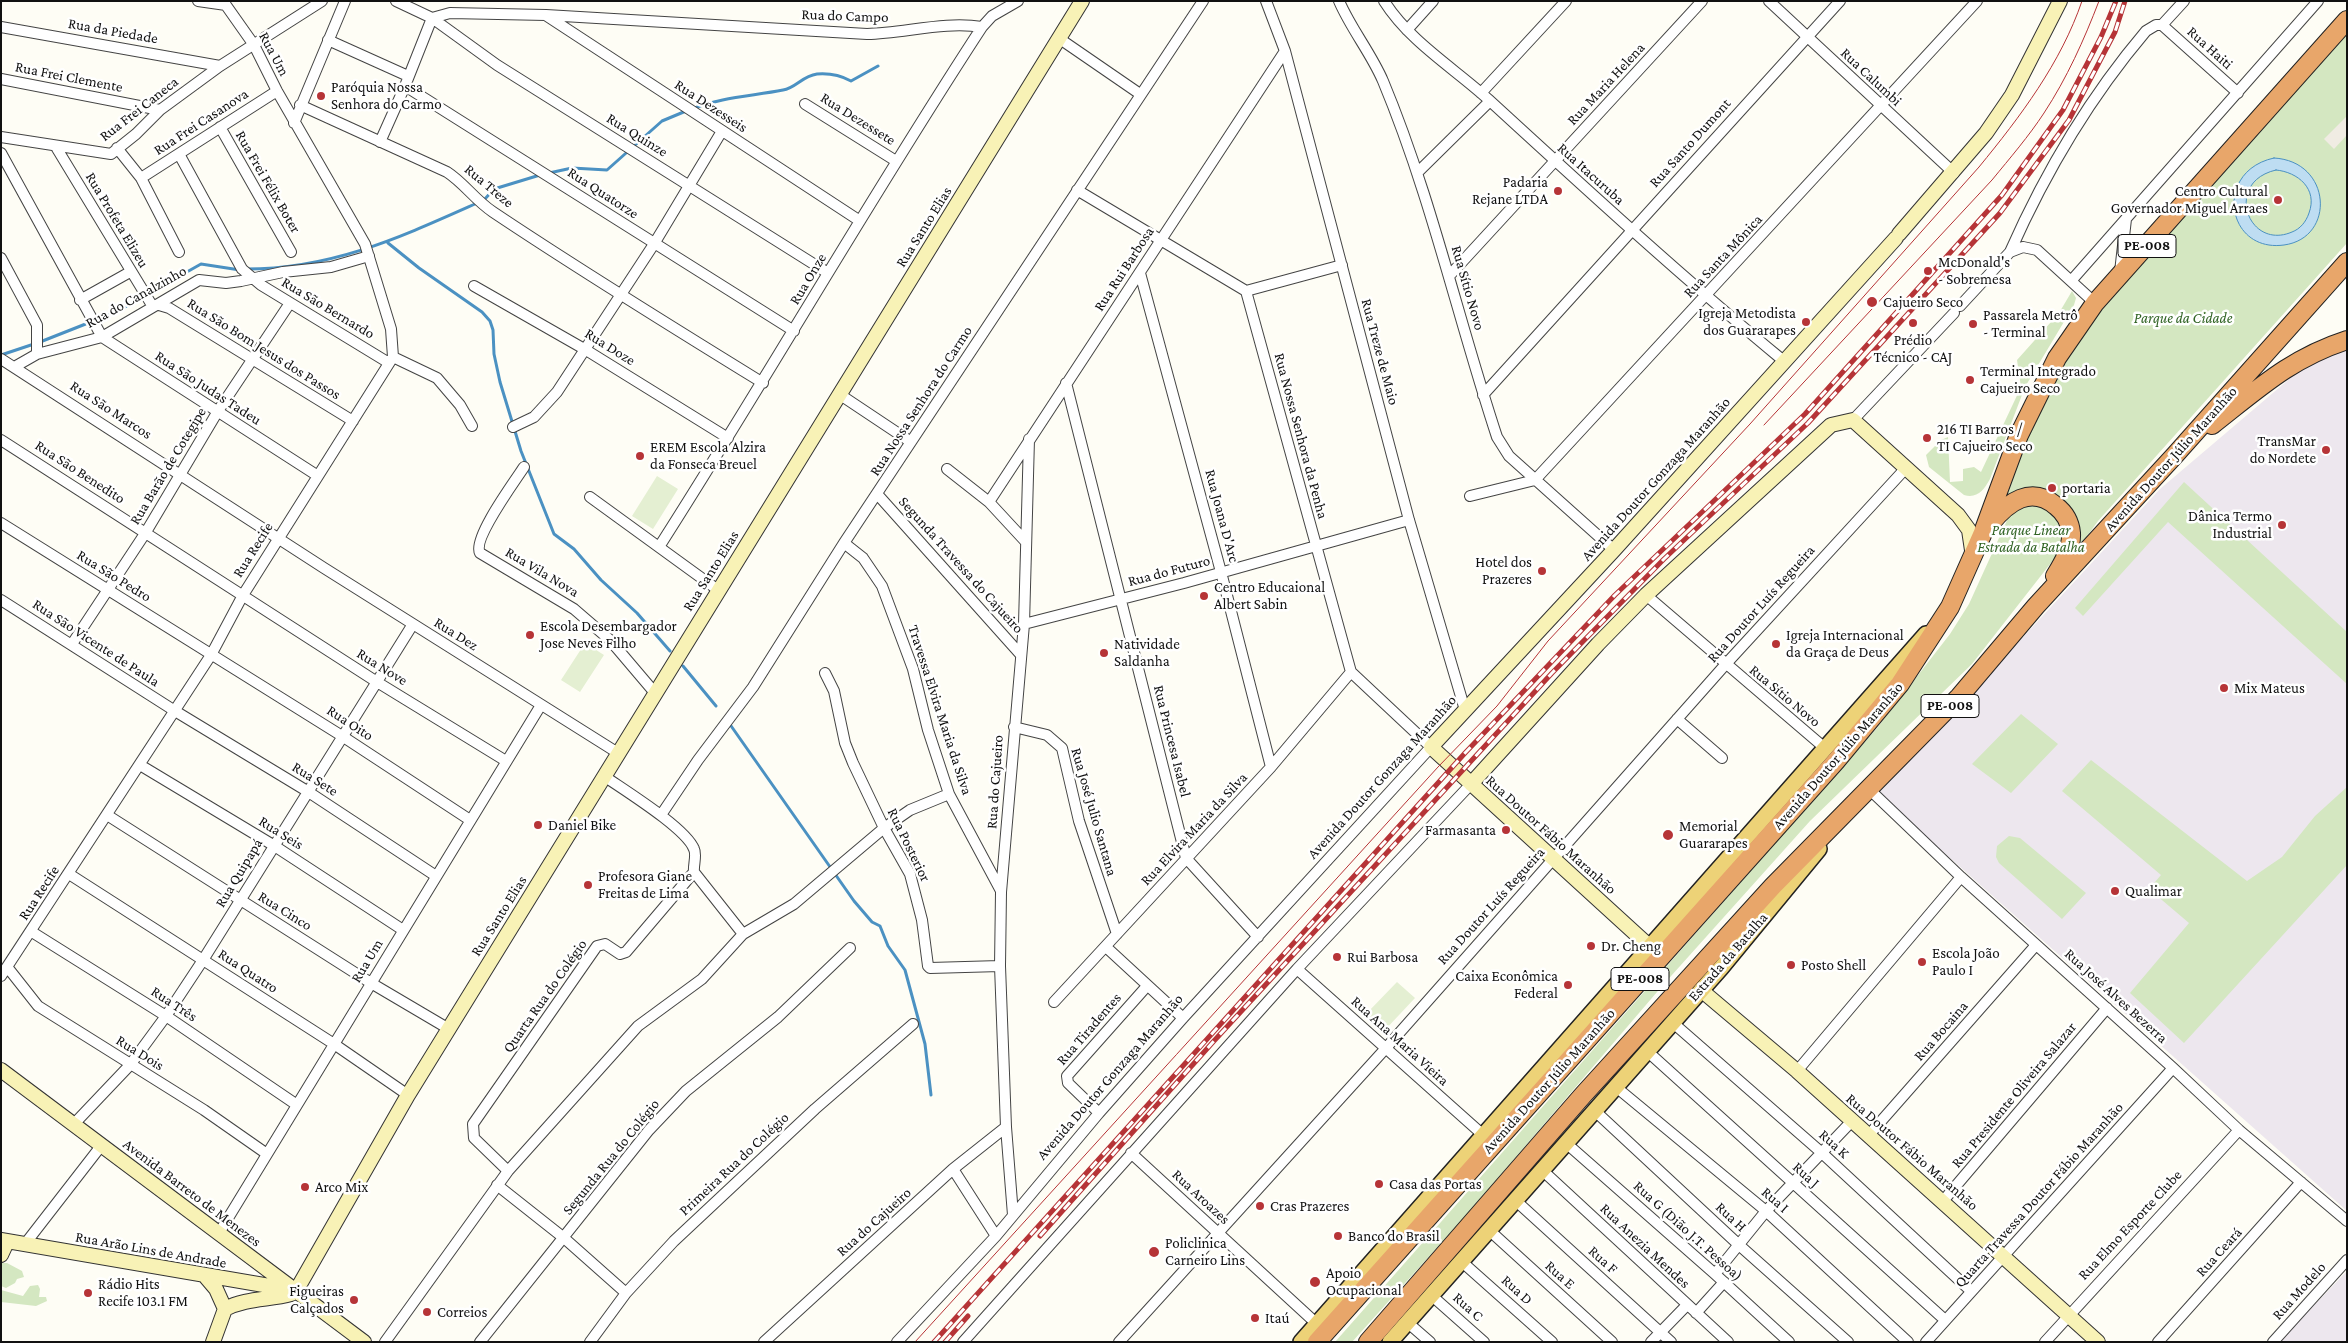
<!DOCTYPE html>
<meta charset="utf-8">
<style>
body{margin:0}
#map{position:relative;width:2348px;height:1343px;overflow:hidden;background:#fefdf5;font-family:"Crimson Pro",serif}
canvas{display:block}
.frame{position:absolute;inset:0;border:2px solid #111;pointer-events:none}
</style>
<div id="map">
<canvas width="2348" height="1343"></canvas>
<div class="frame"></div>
</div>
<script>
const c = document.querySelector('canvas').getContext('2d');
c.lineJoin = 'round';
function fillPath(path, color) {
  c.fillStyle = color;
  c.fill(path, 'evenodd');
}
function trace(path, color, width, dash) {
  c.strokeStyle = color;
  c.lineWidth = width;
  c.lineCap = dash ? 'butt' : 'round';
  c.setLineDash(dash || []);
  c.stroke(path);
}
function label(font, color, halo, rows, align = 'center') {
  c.font = font + ' "Crimson Pro",serif';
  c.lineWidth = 5;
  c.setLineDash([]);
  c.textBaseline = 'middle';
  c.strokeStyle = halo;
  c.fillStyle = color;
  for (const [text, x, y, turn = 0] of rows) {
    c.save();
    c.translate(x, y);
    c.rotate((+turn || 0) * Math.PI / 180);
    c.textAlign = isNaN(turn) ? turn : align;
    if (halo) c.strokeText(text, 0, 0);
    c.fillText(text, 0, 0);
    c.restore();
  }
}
const industrial = new Path2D(`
 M2347,340v871l-469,-417 282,-305 127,-108 31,-32z
 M2347,1271v71h-68z`);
const green = new Path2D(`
 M2347,27v216l-249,278 -21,29v-19l-59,-41 -16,7 42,-99 49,-85z
 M2072,291l4,7 -2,7 -49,82 -35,92c-6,11 -13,20 -26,16l-35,-28 -3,-12 15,-15 7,-3 2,45 13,-1v-12l11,-2 7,5 40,-85 -4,-27 42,-47z
 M2184,482l163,150v52l-179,-162 -85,94 -8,-8z
 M2034,505c28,5 33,32 20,54l-82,105 -162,157 -147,164 -202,236 -109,121h-17l542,-614 73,-94 19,-30 40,-88 11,-8z
 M2021,714l37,30 -47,49 -39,-29z
 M2091,760l156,121 35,-24 33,-41 32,-29v78l-163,178 -54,-50 59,-70 -40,-34 12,-14 -99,-84z
 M2009,836l11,2 66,55 -24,26 -63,-56 -3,-6 1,-11z
 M1,1263h6l15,8 2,6 -7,2 -2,4 -9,5 -5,-2z
 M38,1285l2,4 -1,8h7l1,4 -11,5 -35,-4v-12l22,6 7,-10z`);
const pitch = new Path2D(`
 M657,476l21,13 -25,40 -21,-13z
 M585,643l19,12 -24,37 -19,-12z
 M1397,982l18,16 -31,33 -18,-17z`);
const plaza = new Path2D(`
 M2347,116v19l-13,14 -10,-10z`);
const water = new Path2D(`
 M2274,158c58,3 62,80 10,87 -58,8 -71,-74 -10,-87zM2276,170c22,2 42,19 33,43 -3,9 -9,16 -17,19 -44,19 -69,-50 -16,-62z`);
const stream = new Path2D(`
 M692,109c29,-12 61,-13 91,-19 13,-2 19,-14 34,-16 12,-1 23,1 34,7l27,-15
 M549,173l23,-5 35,2 55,-49 24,-10
 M388,243l31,25 63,44 8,9 3,9 1,24 6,28 21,69 33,83 20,15 27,31 36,33 33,38
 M246,269c89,0 159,-34 238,-69l10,-11 46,-14
 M40,342l76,-30 85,-48 39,6
 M1,355l33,-11
 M683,666l33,40
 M729,723l125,178 18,21 8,4 8,20 17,24 20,74 6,51`);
const street = new Path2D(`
 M198,1l28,4
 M396,1l36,17 18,-5 96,2 321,19c38,-1 78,-13 115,-7
 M1266,1l19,50 124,469 56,190
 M1339,1c12,28 32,52 44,80 48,115 75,238 114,356l12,19 105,94
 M1384,1c26,41 70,67 105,99 97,89 194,178 296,262
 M1769,1l185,172
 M547,16l313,205
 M2162,25l76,68
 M1,27l219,39
 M1407,30l26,-29
 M1060,39l80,55
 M328,40l80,36
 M1,79l159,31
 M1481,93l85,-92
 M805,104l91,57
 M300,105l147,67c17,11 28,28 46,40 88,59 179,115 270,171
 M294,123l51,-122
 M220,127l71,125
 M1,137l110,17 25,-20 24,-24 60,-44 102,-65
 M380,142l25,-56
 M56,147l97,160
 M117,148l24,30 38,74
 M1,153l101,184 216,139
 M179,154l63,115 19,16 128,78
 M1417,173l73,-72
 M141,178l136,-87
 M2010,252c35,-79 80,-155 136,-221l10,-6h6l22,-24
 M1,258l36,67v29l-21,12
 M2120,272l6,-53
 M1140,273l81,299 50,195
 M1450,275l252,-274
 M2071,281l247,-280
 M474,286l112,64 142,88
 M1246,291l96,-26
 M80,300l50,-28
 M159,305l10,3 184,113
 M1960,306l50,-54 13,-5 14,3 58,53
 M794,331l-389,-245 27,-68 65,47 331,208
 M37,354l65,-17 97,-57 27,3 15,-2 42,-9 48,-5 38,-11
 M393,357l44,21 23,27 12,21
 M1,359l323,209 294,185
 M1066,383l120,475 72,79
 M839,394l72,48
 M1483,395l357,-394
 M1853,420l101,-107
 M513,427l21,-10 23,-25 97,-148 68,-113
 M1,440l376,242 129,79
 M524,467c-9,14 -52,72 -44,86l94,56 36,31 45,53
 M947,469l42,33 37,40
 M878,495l143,160
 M1470,496l65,-16 442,-479
 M590,497l128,93
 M989,502l296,-451
 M1,523l341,213 128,84
 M844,543l19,15 19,28 31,83 15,61 21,64 52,97
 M659,547c110,-172 211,-349 323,-520l10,-11 26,-15
 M1646,595l180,154
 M1,600l174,111 132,80 129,85
 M1024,624l160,-41 225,-63
 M72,644l74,-112 72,-121 72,-108
 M825,673l9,18 11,52 8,20 31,65 26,46 12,46 6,46 2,2 70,-2
 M1677,719l45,39
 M1014,727l33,8 15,13 17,73 38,113
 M140,765l133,80 130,85
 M604,776c20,14 82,52 90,73 3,6 -1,17 0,23l49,62
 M1869,789l92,88 212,191 66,62 108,91
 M107,815l264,168 78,46
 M661,815l37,-55 55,-73 91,-144 359,-542
 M69,874l265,170 74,51
 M32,932l134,84 131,89
 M1106,947l77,71
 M8,968l30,38 166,104 63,44
 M1297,969l185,165
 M1,976l210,-321 32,-60 150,-238 -2,-28 -26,-85 -88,-153 -23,-46 -31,-44
 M1054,1002l217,-235 80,-95
 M1672,1022l150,131 149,138
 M1647,1051l298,269
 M1797,1071l164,-194
 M1616,1087l150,124 142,131
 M1595,1111l144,134 109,97
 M1099,1113l-31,-30 -1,-7 80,-90
 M73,1125l57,-60 36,-49 37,-56 210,-336
 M1868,1136l168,-191
 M1566,1143l149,131 74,68
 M1131,1153l186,171
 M953,1169l43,67
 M1542,1170l186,172
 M508,1171l-34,-33 -1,-14 124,-178 8,-2 15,10 6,-2 68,-80
 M497,1185l67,53 62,55
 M1515,1200l156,142
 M1943,1201l164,-193
 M1013,1215l-7,-88 -6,-161 1,-74 23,-268 5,-185
 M1489,1230l123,112
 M219,1233l322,-528
 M25,1244l76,-98
 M1461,1261l91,81
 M1715,1274l51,-63 86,-90
 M1431,1295l53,47
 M1696,1313l28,-31
 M1407,1322l23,20
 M385,1342l123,-171 130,-145 64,-47 41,-45 51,-30 90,-76 26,-18 39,-16
 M480,1342l169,-212 37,-39 92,-74 72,-69
 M590,1342l36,-49 48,-52 141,-132 98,-85
 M764,1342l189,-173 53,-42
 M897,1342l99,-106 103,-123 84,-95 248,-271 -80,-75 -105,-381 -169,-101
 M963,1342l334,-373 174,-185
 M1119,1342l267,-294 339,-383 180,-196
 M1651,1342l36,-37
 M1926,1342l247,-274
 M2045,1342l194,-212
 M2158,1342l143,-160
 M2273,1342l74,-82`);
const secondary = new Path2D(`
 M1899,234l87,-101 26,-38 48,-94
 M1471,784l127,-140 48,-49 185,-170 22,-5 105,95 11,15 4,27
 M1649,946l-218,-199 183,-197 282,-312
 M1701,990l96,81 301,271
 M1,1070l363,272
 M1,1240l292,50
 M1,1255l6,-13
 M205,1276l11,13 9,20 -12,33
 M296,1291l112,-196 674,-1094
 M225,1309c21,-11 44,-9 66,-15`);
const primary = new Path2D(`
 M1301,1342l625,-708
 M1390,1342l331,-374 98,-119`);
const highway = new Path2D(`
 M2212,425c46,-36 79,-67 135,-85
 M1991,523c17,-21 40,-38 65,-17 9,7 14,16 15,27 1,15 -8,30 -16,43
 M1317,1342l519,-581 64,-77 50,-77 32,-72 37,-100 38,-77 38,-55 252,-283
 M1368,1342l215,-247 190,-209 186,-189 77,-91 139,-151 172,-193`);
const tram = new Path2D(`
 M1764,425l228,-245c18,-22 37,-44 52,-67 23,-35 40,-73 55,-112
 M915,1342l523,-575 59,-61 51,-65 202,-217 229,-257c41,-50 82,-104 103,-166`);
const rail = new Path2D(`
 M1040,1236l173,-194 339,-369 112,-114 144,-136 192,-210 69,-93 46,-88 10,-31
 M934,1342l531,-589 150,-158 190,-181 197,-219 61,-85 38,-73 15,-36
 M945,1342l23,-26`);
const markers = [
 [321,96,5,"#b63437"],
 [1558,191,5,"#b63437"],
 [2278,200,5,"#b63437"],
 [1928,271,5,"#b63437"],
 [1872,302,6,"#b63437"],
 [1806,322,5,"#b63437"],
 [1913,323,5,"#b63437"],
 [1973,324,5,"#b63437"],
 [1970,380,5,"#b63437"],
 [1927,438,5,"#b63437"],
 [2326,450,5,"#b63437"],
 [640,456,5,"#b63437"],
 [2052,488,5,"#b63437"],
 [2282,525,5,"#b63437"],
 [1542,571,5,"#b63437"],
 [1204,596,5,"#b63437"],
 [530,635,5,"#b63437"],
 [1776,644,5,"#b63437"],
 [1104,653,5,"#b63437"],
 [2224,688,5,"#b63437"],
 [538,825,5,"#b63437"],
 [1506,830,5,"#b63437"],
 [1668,835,6,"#b63437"],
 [588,885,5,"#b63437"],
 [2115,891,5,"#b63437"],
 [1591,946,5,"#b63437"],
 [1337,957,5,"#b63437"],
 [1922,962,5,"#b63437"],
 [1791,965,5,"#b63437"],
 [1568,985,5,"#b63437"],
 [1379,1184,5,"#b63437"],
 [305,1187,5,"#b63437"],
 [1260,1206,5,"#b63437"],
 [1338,1236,5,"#b63437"],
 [1154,1252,6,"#b63437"],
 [1315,1282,6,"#b63437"],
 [88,1293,5,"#b63437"],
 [354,1300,5,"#b63437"],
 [427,1312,5,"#b63437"],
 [1255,1318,5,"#b63437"]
];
const shields = [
 [2147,246,58],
 [1950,706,58],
 [1640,979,58]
];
const shieldNames = [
 ["PE-008",2147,246],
 ["PE-008",1950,706],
 ["PE-008",1640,979]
];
const streetNames = [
 ["Rua do Campo",845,16,2],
 ["Rua da Piedade",113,31,10],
 ["Rua Haiti",2210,48,42],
 ["Rua Um",274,54,62],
 ["Rua Frei Clemente",69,77,11],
 ["Rua Calumbi",1871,77,43],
 ["Rua Maria Helena",1606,84,-47],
 ["Rua Dezesseis",711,106,33],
 ["Rua Frei Caneca",139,109,-38],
 ["Rua Dezessete",858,119,32],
 ["Rua Frei Casanova",201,122,-33],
 ["Rua Quinze",637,135,32],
 ["Rua Santo Dumont",1690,143,-48],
 ["Rua Itacuruba",1591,174,42],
 ["Rua Frei Félix Boter",268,182,60],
 ["Rua Treze",489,186,40],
 ["Rua Quatorze",603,193,33],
 ["Rua Profeta Elizeu",117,220,59],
 ["Rua Santo Elias",924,227,-58],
 ["Rua Santa Mônica",1723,256,-47],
 ["Rua Rui Barbosa",1124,269,-57],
 ["Rua Onze",808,279,-59],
 ["Rua Sítio Novo",1468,288,74],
 ["Rua do Canalzinho",136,297,-29],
 ["Rua São Bernardo",328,308,31],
 ["Rua Doze",610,347,32],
 ["Rua São Bom Jesus dos Passos",264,349,32],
 ["Rua Treze de Maio",1380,352,75],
 ["Rua São Judas Tadeu",208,388,33],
 ["Rua Nossa Senhora do Carmo",921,401,-57],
 ["Rua São Marcos",111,410,33],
 ["Rua Nossa Senhora da Penha",1301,436,75],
 ["Avenida Doutor Júlio Maranhão",2171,459,-48],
 ["Rua Barão de Cotegipe",168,466,-59],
 ["Rua São Benedito",80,472,33],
 ["Avenida Doutor Gonzaga Maranhão",1656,479,-48],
 ["Rua Joana D'Arc",1222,516,75],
 ["Rua Recife",253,550,-58],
 ["Segunda Travessa do Cajueiro",961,565,48],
 ["Rua Santo Elias",711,571,-58],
 ["Rua do Futuro",1169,571,-15],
 ["Rua Vila Nova",542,572,31],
 ["Rua São Pedro",114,576,32],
 ["Rua Doutor Luís Regueira",1761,604,-48],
 ["Rua Dez",456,634,32],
 ["Rua São Vicente de Paula",96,643,33],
 ["Rua Nove",382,667,32],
 ["Rua Sítio Novo",1785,696,40],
 ["Travessa Elvira Maria da Silva",940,710,72],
 ["Rua Oito",350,723,33],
 ["Rua Princesa Isabel",1172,741,76],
 ["Avenida Doutor Júlio Maranhão",1838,756,-49],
 ["Avenida Doutor Gonzaga Maranhão",1382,777,-48],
 ["Rua Sete",315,779,32],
 ["Rua do Cajueiro",995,782,-86],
 ["Rua José Julio Santana",1094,812,74],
 ["Rua Elvira Maria da Silva",1194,829,-47],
 ["Rua Seis",281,833,32],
 ["Rua Doutor Fábio Maranhão",1551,835,42],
 ["Rua Posterior",909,845,64],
 ["Rua Quipapá",239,873,-59],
 ["Rua Recife",39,893,-57],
 ["Rua Doutor Luís Regueira",1491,906,-48],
 ["Rua Cinco",285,911,32],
 ["Rua Santo Elias",499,916,-58],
 ["Estrada da Batalha",1728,957,-49],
 ["Rua Um",367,961,-59],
 ["Rua Quatro",248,971,33],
 ["Quarta Rua do Colégio",545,996,-55],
 ["Rua José Alves Bezerra",2116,996,42],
 ["Rua Três",174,1004,33],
 ["Rua Tiradentes",1089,1029,-49],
 ["Rua Bocaina",1941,1031,-49],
 ["Rua Ana Maria Vieira",1400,1041,42],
 ["Rua Dois",140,1053,32],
 ["Avenida Doutor Gonzaga Maranhão",1110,1077,-49],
 ["Avenida Doutor Júlio Maranhão",1549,1081,-48],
 ["Rua Presidente Oliveira Salazar",2014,1095,-50],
 ["Rua K",1834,1144,42],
 ["Rua Doutor Fábio Maranhão",1912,1152,41],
 ["Segunda Rua do Colégio",611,1157,-51],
 ["Primeira Rua do Colégio",734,1164,-43],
 ["Rua J",1806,1175,42],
 ["Avenida Barreto de Menezes",192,1193,37],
 ["Quarta Travessa Doutor Fábio Maranhão",2039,1195,-48],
 ["Rua Aroazes",1201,1197,43],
 ["Rua I",1775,1200,41],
 ["Rua H",1731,1217,43],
 ["Rua do Cajueiro",874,1222,-42],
 ["Rua Elmo Esporte Clube",2130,1225,-47],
 ["Rua G (Dião J.T. Pessoa)",1688,1231,42],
 ["Rua Anezia Mendes",1645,1246,43],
 ["Rua Arão Lins de Andrade",151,1250,10],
 ["Rua Ceará",2219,1252,-48],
 ["Rua F",1603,1260,42],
 ["Rua E",1560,1275,42],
 ["Rua D",1517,1290,42],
 ["Rua Modelo",2299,1291,-48],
 ["Rua C",1468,1307,42]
];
const poiNames = [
 ["Paróquia Nossa",331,87],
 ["Senhora do Carmo",331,104],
 ["Padaria",1548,182,"right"],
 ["Rejane LTDA",1548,199,"right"],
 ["Centro Cultural",2268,191,"right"],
 ["Governador Miguel Arraes",2268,208,"right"],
 ["McDonald's",1938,262],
 ["- Sobremesa",1938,279],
 ["Cajueiro Seco",1883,302],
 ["Igreja Metodista",1796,313,"right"],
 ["dos Guararapes",1796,330,"right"],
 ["Passarela Metrô",1983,315],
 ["- Terminal",1983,332],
 ["Prédio",1913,340,"center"],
 ["Técnico - CAJ",1913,357,"center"],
 ["Terminal Integrado",1980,371],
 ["Cajueiro Seco",1980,388],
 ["216 TI Barros /",1937,429],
 ["TI Cajueiro Seco",1937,446],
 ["TransMar",2316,441,"right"],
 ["do Nordete",2316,458,"right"],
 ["EREM Escola Alzira",650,447],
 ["da Fonseca Breuel",650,464],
 ["portaria",2062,488],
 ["Dânica Termo",2272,516,"right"],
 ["Industrial",2272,533,"right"],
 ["Hotel dos",1532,562,"right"],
 ["Prazeres",1532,579,"right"],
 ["Centro Educaional",1214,587],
 ["Albert Sabin",1214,604],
 ["Escola Desembargador",540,626],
 ["Jose Neves Filho",540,643],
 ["Igreja Internacional",1786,635],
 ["da Graça de Deus",1786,652],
 ["Natividade",1114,644],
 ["Saldanha",1114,661],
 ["Mix Mateus",2234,688],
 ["Daniel Bike",548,825],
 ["Memorial",1679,826],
 ["Guararapes",1679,843],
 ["Farmasanta",1496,830,"right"],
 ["Profesora Giane",598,876],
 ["Freitas de Lima",598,893],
 ["Qualimar",2125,891],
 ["Dr. Cheng",1601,946],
 ["Escola João",1932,953],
 ["Paulo I",1932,970],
 ["Rui Barbosa",1347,957],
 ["Posto Shell",1801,965],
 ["Caixa Econômica",1558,976,"right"],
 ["Federal",1558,993,"right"],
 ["Casa das Portas",1389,1184],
 ["Arco Mix",315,1187],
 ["Cras Prazeres",1270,1206],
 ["Banco do Brasil",1348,1236],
 ["Policlinica",1165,1243],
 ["Carneiro Lins",1165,1260],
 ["Apoio",1326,1273],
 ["Ocupacional",1326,1290],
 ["Rádio Hits",98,1284],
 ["Recife 103.1 FM",98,1301],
 ["Figueiras",344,1291,"right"],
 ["Calçados",344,1308,"right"],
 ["Correios",437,1312],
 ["Itaú",1265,1318]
];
const parkNames = [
 ["Parque da Cidade",2183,318],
 ["Parque Linear",2031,530],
 ["Estrada da Batalha",2031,547]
];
fillPath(industrial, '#ede7ee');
fillPath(green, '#d4e7c1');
fillPath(pitch, '#e4efd2');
fillPath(plaza, '#f0ece3');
fillPath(water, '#beddf2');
trace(water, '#4b91c2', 1);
trace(stream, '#4b91c2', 3);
trace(street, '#444', 12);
trace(secondary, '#333', 16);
trace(primary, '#222', 18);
trace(highway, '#222', 20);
trace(street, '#fff', 10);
trace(secondary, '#f8f2b6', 14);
trace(primary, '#edd277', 15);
trace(highway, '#e8a66a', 18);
trace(tram, '#b63437', 1);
trace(rail, '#b63437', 5);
trace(rail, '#fff', 3, [9]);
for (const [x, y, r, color] of markers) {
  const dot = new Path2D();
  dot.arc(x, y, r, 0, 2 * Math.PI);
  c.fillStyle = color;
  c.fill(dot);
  trace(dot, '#fff', 2);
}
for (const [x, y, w] of shields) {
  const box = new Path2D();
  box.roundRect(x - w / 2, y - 11.5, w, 23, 4);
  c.fillStyle = '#fff';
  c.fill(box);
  trace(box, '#111', 1);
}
label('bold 14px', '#111', null, shieldNames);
label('15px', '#111', '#fff', streetNames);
label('15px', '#111', '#fff', poiNames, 'left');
label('italic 15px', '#316425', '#fff', parkNames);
</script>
